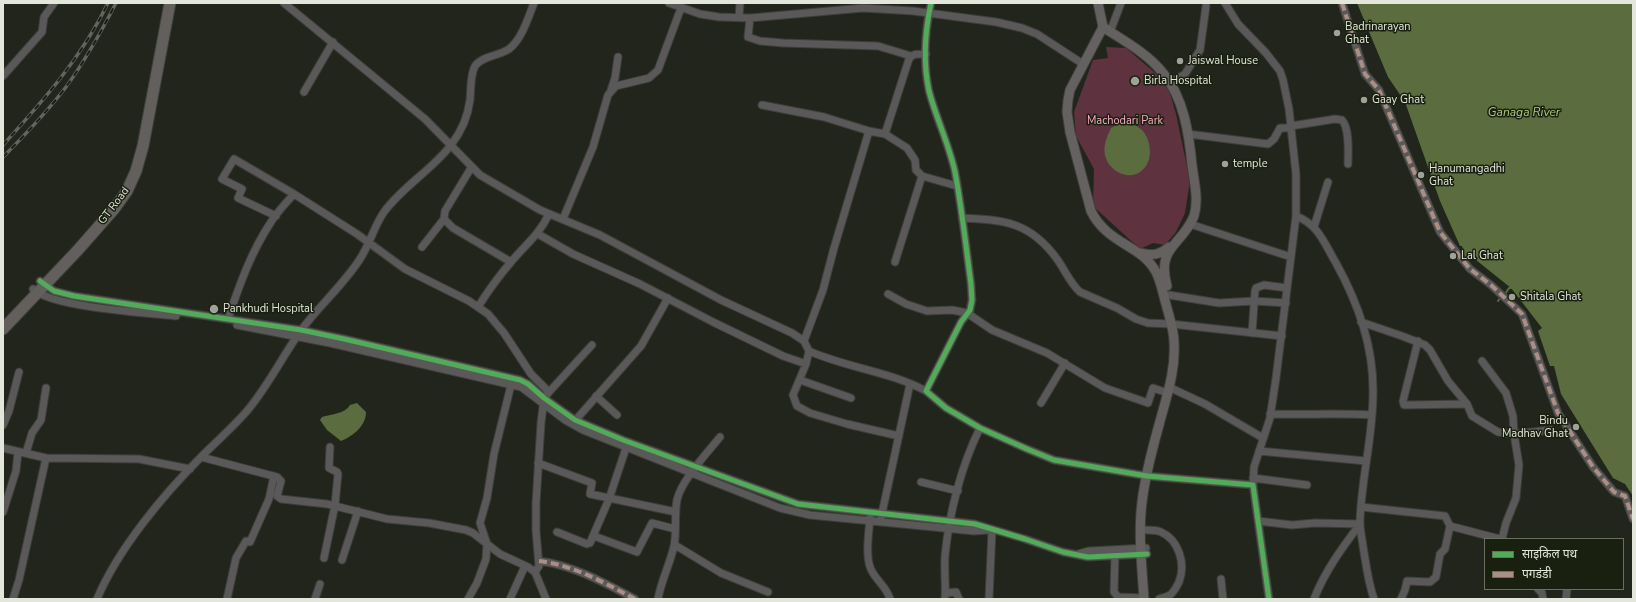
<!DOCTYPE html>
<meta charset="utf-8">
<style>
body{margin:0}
#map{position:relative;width:1636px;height:602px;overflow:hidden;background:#22251c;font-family:"Nunito Sans","Noto Sans Devanagari",sans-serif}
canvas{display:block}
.frame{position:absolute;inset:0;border:4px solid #e2e6db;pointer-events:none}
.legend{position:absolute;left:1484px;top:538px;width:140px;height:52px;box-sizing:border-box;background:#19200f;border:1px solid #696f61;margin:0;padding:5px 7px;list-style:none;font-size:12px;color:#e2e6db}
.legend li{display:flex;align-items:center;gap:8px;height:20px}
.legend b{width:20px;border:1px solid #696f61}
</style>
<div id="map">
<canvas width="1636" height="602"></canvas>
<div class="frame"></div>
<ul class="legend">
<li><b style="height:5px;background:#51ab58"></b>साइकिल पथ</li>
<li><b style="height:5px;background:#ac8f84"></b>पगडंडी</li>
</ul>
</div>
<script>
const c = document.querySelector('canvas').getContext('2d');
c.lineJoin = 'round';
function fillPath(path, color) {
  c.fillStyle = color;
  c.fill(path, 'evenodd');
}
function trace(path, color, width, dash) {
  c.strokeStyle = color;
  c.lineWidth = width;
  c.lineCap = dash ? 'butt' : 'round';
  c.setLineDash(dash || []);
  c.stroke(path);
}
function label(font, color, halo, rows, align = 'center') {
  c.font = font + ' "Nunito Sans",sans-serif';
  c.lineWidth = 3;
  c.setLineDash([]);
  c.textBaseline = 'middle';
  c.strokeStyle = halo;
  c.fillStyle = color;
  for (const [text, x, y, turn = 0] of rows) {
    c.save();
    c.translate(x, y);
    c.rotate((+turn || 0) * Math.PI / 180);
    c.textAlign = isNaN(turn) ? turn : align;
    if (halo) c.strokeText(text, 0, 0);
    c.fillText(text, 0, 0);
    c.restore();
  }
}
const green = new Path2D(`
 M1106,47l20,1 35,30 9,15 6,21 14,67 -5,32 -9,19 -11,13 -12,-2 -13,6 -47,-43 1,-37 -18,-33 -2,-24 19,-52 15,-2z`);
const water = new Path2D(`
 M1357,3h276v493l-8,-12 -12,-6 -52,-84 -7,-28h-4l-12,-35 4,-3 -31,-40 -40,-32 -6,2 -3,-12h-2l-20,-45 -35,-99 -17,-25z
 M1122,119l1,3c5,2 11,2 15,5 14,8 17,36 2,45 -13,9 -32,-2 -35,-17 -2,-10 2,-18 6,-27l6,-3 -1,-3z
 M357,403l9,9c0,14 -13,24 -25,29l-14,-11 -7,-10 2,-3c9,-3 23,-3 28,-12z`);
const stream = new Path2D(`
 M1498,301l4,-6 3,-1 4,-6h2v-2`);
const minor = new Path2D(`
 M284,3l141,116 55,56 60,35 60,25 121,65 71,33 12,8 5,10c38,17 80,20 117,40
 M669,3l31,11 19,3 31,1 113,-10 50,3 83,11 26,6 15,6 46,30
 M931,3c-6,28 -8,60 -2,88 7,27 20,53 26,81 7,37 11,75 16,112l1,16 -2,10 -9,12 -35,69 20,17 34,20 47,21 27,11 93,16 106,9 16,114
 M1225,3l13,21 28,29 14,18 3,9 6,29 7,65v42l-20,162 -6,40 -16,49 -1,18
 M1342,3l23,71 14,16 61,142 30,37 21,16 31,29 36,99 35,54 21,25 11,4 8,23
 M739,17l1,-14
 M750,18l-2,19 12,4 23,2 95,3 33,10
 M1110,32l11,-29
 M3,76l39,-44 2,-15 10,-14
 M1170,83l15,-9 15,-24 6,-44
 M611,90l4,-12 3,-21
 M304,92l29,-50
 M762,105l62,12 45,14
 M1291,126l44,-7 7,1c8,9 6,33 6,44
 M885,134l22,14 8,12 1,10 6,6 35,10
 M1188,134l80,10 6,-5 6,-11h11
 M471,168l-26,43 -1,8 9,9 58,34
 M276,216l-38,-18 4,-9 -20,-10 12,-20 60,35
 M1296,216c23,9 28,27 40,47 21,38 37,83 37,126 1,45 -12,89 -13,133 0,8 2,16 3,24 3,18 5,36 11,53
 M962,218c43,2 68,4 95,41 8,11 13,24 23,33l37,16 19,11 12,4 23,1 111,12
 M563,219l30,-72 15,-52 8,-9 33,-8 9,-8 23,-62
 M1190,224l101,33
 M1314,227l14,-45
 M538,234l35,20 67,30 73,38 70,34 23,8 3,-13
 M422,247l22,-28
 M895,262l27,-86
 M40,281l14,10 20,5 227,34 43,9 176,41 8,4 16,14 31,22 48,20 175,64 177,20 50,15 38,13 25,5 59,-3
 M33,289c18,18 114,24 143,27
 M888,294l18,10 21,7 25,-1 15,3 25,17 55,23 58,35 43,15 5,-15 15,5
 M1169,295l50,8 35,-2 32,2
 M478,307c10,-16 21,-31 33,-45 15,-18 28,-27 38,-48
 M228,319c11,-33 23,-67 43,-97 6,-10 15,-19 23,-28l63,40 48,35 64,32 19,13 16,19 27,41 18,18 -5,6 -3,25 -5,80v28l3,35 -4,6 11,27
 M1361,322l41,14 23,9 5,5 18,31 19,23 5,12 26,16 16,2 37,-4
 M237,325l93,18 191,44 44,33 18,10 197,78 30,7 164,16 14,-1
 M1252,333l3,-42 1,-3 8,-3 23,3
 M804,341l19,-51 11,-42 35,-117 16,3 24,-75c4,-6 10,-5 17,-5
 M1418,341l-15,60 1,4 63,-1
 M1482,361l24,32 7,23 1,18 5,31 -3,33 -10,25 -4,16
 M806,364l-13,31 4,11 13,7 37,11 52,12
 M800,380l51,18
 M1173,389l32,15 58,34
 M549,392l43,-47
 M596,396l21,19
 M1041,403l24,-40
 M1270,414c34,1 68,-1 102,1
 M573,423l68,-77 27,-48
 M3,425l6,-14 10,-39
 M3,448l43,10 93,1 51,10
 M1259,451l107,10
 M26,453l6,-20 9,-13 5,-32
 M201,457l76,20 4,4 -4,15 4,3 46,5 60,15 42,4 37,7 7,3 27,21 28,13 7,5
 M538,463l54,20 -2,11 86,18
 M1253,478l54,7
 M921,482l37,9
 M1361,507l84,9 5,10
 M3,512l13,-41 2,-19
 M870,518c-1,14 -6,43 3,55 6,10 14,15 17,26
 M881,518l29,-134
 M1258,521l34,4 23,-2 45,1
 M1146,530c4,0 11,0 15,2 18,8 25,32 18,50 -2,4 -5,10 -9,13 -3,2 -8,3 -11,4
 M557,532l30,12 3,-1 19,-44 17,-51
 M594,536l43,16 15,-29 23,6
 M675,545l46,28 47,19
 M1078,554l11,-3 57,-3
 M1115,555l-1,37 4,5 26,1
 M324,558l11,-53 3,-31 -1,-2 -8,-4 1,-21
 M342,560l16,-49
 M539,561c34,4 66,22 96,38
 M1221,579l2,20
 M1538,589l4,4 1,6
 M946,593l10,-1 3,7
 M13,599l6,-19 27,-122
 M97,599c21,-50 66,-104 105,-143 15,-15 31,-29 45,-45 22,-26 36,-56 55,-82 18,-24 42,-45 58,-70 10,-15 14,-33 24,-47 19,-26 48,-42 67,-67 10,-13 17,-29 19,-45 1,-10 0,-25 5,-34 7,-10 24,-10 34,-17 13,-10 19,-31 25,-46
 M227,599l9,-41 10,-17 4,1 19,-43 5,-23
 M315,599l5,-15
 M468,599l9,-16 9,-24 1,-15 -7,-21 7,-25 7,-44 17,-69
 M510,599l15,-33
 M658,599c3,-18 12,-35 16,-53 3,-14 0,-31 3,-46 4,-19 30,-47 43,-63
 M945,599c1,-14 -1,-29 0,-43 4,-42 16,-90 35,-128
 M989,599l3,-69
 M1314,599c11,-28 28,-51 46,-75
 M1401,599l4,-9 2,-9 23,1 6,-5 4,-23 5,-5 5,-23 50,13
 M1566,599l1,-10`);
const major = new Path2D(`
 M1098,3l5,24 -33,63 -2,10 -1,12 3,20 21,79c16,33 51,34 65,61 5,10 7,22 10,32 3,12 8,26 8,38 2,29 -8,56 -15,83 -7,25 -14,52 -17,77 -4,32 0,65 2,97
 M1103,27c21,14 44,26 60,46 21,25 26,61 29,92 2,16 7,35 2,51 -12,30 -38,30 -27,70
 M1141,253c12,3 18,2 28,-6`);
const highway = new Path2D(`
 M3,329l74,-78 37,-42 13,-18 9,-20 7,-25 27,-143`);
const rail = new Path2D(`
 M3,145c40,-44 79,-88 105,-142
 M3,157c22,-22 44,-45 63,-70 19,-26 35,-55 50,-84`);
const quiet = new Path2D(`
 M1342,3l23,71 14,16 61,142 30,37 21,16 31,29 36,99 35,54 21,25 11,4 8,23
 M539,561c34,4 66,22 96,38`);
const cycleway = new Path2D(`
 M931,3c-6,28 -8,60 -2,88 7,27 20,53 26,81 7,37 11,75 16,112l1,16 -2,10 -9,12 -35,69 20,17 34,20 47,21 27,11 93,16 106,9 16,114
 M40,281l14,10 20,5 227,34 43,9 176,41 8,4 16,14 31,22 48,20 175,64 177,20 50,15 38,13 25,5 59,-3`);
const markers = [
 [1337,33,4,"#9fa298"],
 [1180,61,4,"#9fa298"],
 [1135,81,5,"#9fa298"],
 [1364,100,4,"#9fa298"],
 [1225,164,4,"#9fa298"],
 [1421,175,4,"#9fa298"],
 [1453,256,4,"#9fa298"],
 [1512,297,4,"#9fa298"],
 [214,309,5,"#9fa298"],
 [1576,427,4,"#9fa298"]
];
const poiNames = [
 ["Badrinarayan",1345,27],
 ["Ghat",1345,40],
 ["Jaiswal House",1188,61],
 ["Birla Hospital",1144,81],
 ["Gaay Ghat",1372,100],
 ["temple",1233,164],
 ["Hanumangadhi",1429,169],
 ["Ghat",1429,182],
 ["Lal Ghat",1461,256],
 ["Shitala Ghat",1520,297],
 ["Pankhudi Hospital",223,309],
 ["Bindu",1568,421,"right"],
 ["Madhav Ghat",1568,434,"right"]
];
const parkNames = [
 ["Machodari Park",1125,121]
];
const streetNames = [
 ["GT Road",114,206,-53]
];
const waterNames = [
 ["Ganaga River",1524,113]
];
fillPath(green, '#5e323f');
fillPath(water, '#5b6c3f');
trace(stream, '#5b6c3f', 2);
trace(minor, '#3c3f38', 9);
trace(major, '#3c3f38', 11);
trace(highway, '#3c3f38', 13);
trace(minor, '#5a5858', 7);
trace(major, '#656161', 9);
trace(highway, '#625f5d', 11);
trace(rail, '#636360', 3.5);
trace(rail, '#19200f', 2, [6]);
trace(quiet, '#ac8f84', 4, [8, 4]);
trace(cycleway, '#51ab58', 5);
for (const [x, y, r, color] of markers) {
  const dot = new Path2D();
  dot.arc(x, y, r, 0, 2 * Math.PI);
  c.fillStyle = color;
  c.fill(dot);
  trace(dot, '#19200f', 1.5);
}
label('11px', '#e2e6db', '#19200f', poiNames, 'left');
label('11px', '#f5afc2', '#19200f', parkNames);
label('11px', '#e2e6db', '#19200f', streetNames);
label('italic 12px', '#aecb80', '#19200f', waterNames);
</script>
